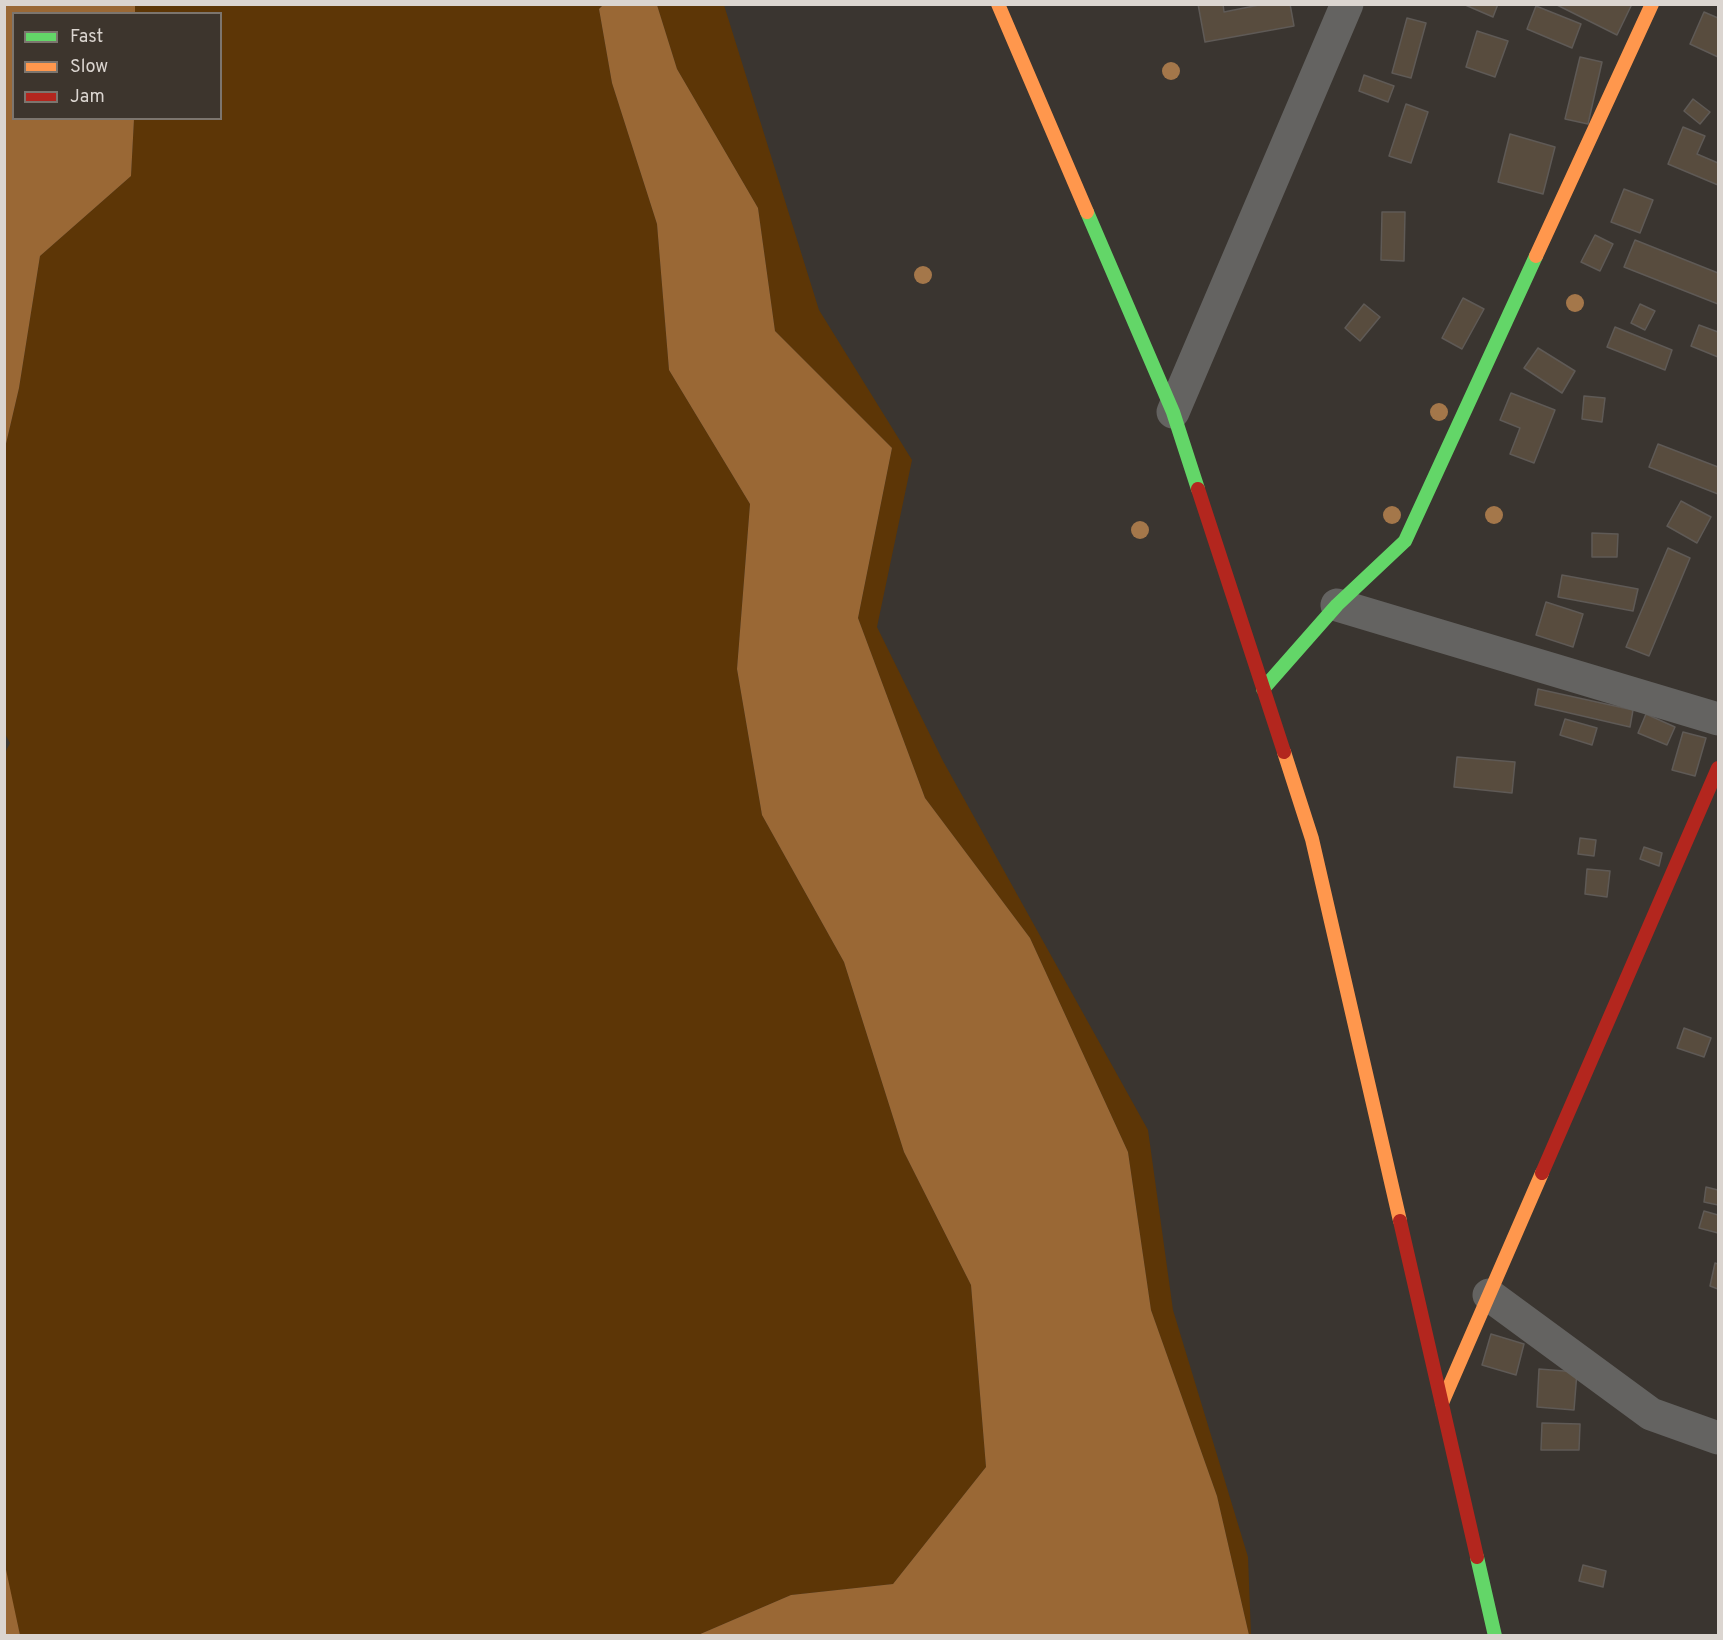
<!DOCTYPE html>
<style>
body{margin:0}
#map{position:relative;width:1723px;height:1640px;overflow:hidden;background:#3a3530;font-family:Overpass,sans-serif}
canvas{display:block}
.frame{position:absolute;inset:0;border:6px solid #dbd5d0;pointer-events:none}
.legend{position:absolute;left:12px;top:12px;width:210px;height:108px;box-sizing:border-box;background:#3d352d;border:2px solid #7c756e;margin:0;padding:8px 10px;list-style:none;font-size:18px;color:#dbd5d0}
.legend li{display:flex;align-items:center;gap:12px;height:30px}
.legend b{width:30px;border:2px solid #7c756e}
</style>
<div id="map">
<canvas width="1723" height="1640"></canvas>
<div class="frame"></div>
<ul class="legend">
<li><b style="height:8px;background:#63d668"></b>Fast</li>
<li><b style="height:8px;background:#ff974d"></b>Slow</li>
<li><b style="height:8px;background:#b3261e"></b>Jam</li>
</ul>
</div>
<script>
const c = document.querySelector('canvas').getContext('2d');
c.lineJoin = 'round';
function fillPath(path, color) {
  c.fillStyle = color;
  c.fill(path, 'evenodd');
}
function trace(path, color, width, dash) {
  c.strokeStyle = color;
  c.lineWidth = width;
  c.lineCap = dash ? 'butt' : 'round';
  c.setLineDash(dash || []);
  c.stroke(path);
}
const green = new Path2D(`
 M135,5h468l-4,4 13,74 45,141 12,146 81,134 -13,165 25,146 82,147 60,190 67,133 15,182 -93,117 -102,11 -93,40h-678l-16,-70v-810l6,-12 -6,-11 1,-284 14,-60 21,-132 91,-80 3,-57 86,-1v-104l-85,-1z
 M657,5h67l95,305 93,150 -35,167 66,134 205,369 25,180 75,247 3,78h-2l-32,-139 -66,-186 -23,-158 -98,-214 -105,-140 -67,-180 34,-170 -117,-117 -17,-123 -81,-139z`);
const water = new Path2D(`
 M5,4l130,1v8l-121,1v104l120,1 -3,57 -91,80 -21,132 -14,60z
 M603,5h54l20,64 81,139 17,123 117,117 -34,170 67,180 105,140 98,214 23,158 66,186 32,139h-551l93,-40 102,-11 93,-117 -15,-182 -67,-133 -60,-190 -82,-147 -25,-146 13,-165 -81,-134 -12,-146 -45,-141 -13,-74z
 M4,1565h1l15,70h-15z`);
const building = new Path2D(`
 M1198,4h25l1,8 40,-8h26l4,22 -89,16z
 M1463,4h35l-5,13z
 M1555,4h77l-15,31z
 M1536,6l45,18 -9,24 -45,-19z
 M1704,12l14,6v39l-28,-13z
 M1407,18l19,5 -15,55 -19,-5z
 M1477,31l31,10 -13,36 -29,-10z
 M1580,57l22,5 -14,62 -23,-5z
 M1364,75l30,11 -6,16 -29,-11z
 M1693,99l17,13 -10,12 -16,-13z
 M1406,104l22,8 -17,51 -22,-7z
 M1683,127l22,9 -8,18 21,9v22l-50,-21z
 M1510,134l45,13 -12,47 -45,-12z
 M1624,189l29,11 -13,33 -29,-11z
 M1382,212h23l-1,49 -23,-1z
 M1595,235l18,9 -13,27 -19,-9z
 M1635,240l83,33v31l-94,-37z
 M1463,298l21,11 -22,40 -20,-11z
 M1364,304l16,13 -20,24 -15,-13z
 M1640,304l15,7 -10,19 -14,-7z
 M1699,325l19,7v25l-27,-11z
 M1615,327l57,23 -7,20 -58,-23z
 M1538,348l37,23 -13,22 -38,-25z
 M1511,393l44,17 -21,53 -24,-9 10,-26 -20,-8z
 M1584,396l21,2 -3,24 -20,-3z
 M1658,444l60,23v27l-69,-27z
 M1681,501l30,16 -14,26 -30,-17z
 M1592,533l26,1 -1,23h-25z
 M1668,548l22,10 -41,98 -23,-9z
 M1562,575l76,14 -5,22 -75,-14z
 M1546,602l37,12 -10,33 -37,-12z
 M1538,689l95,21 -3,17 -95,-22z
 M1646,714l29,13 -8,18 -29,-12z
 M1565,719l32,9 -5,17 -32,-10z
 M1683,732l23,6 -11,38 -23,-6z
 M1457,757l58,5 -3,31 -58,-6z
 M1580,838l16,2 -2,16 -16,-2z
 M1644,847l18,6 -3,13 -19,-7z
 M1587,869l23,2 -3,26 -22,-3z
 M1684,1028l27,10 -7,19 -27,-9z
 M1706,1187l12,3v15l-14,-3z
 M1704,1211l14,4v18l-19,-5z
 M1715,1263l3,1v25l-8,-3z
 M1491,1334l33,10 -8,31 -34,-10z
 M1539,1369l38,3 -3,38 -37,-3z
 M1542,1423l38,1 -1,26h-38z
 M1583,1565l23,6 -3,16 -24,-6z`);
const street = new Path2D(`
 M1173,412l174,-408
 M1337,605l381,114
 M1489,1295l162,119 67,24`);
const fast = new Path2D(`
 M1087,212l86,200 25,77
 M1263,689l74,-84 68,-64 131,-285
 M1477,1557l18,79`);
const slow = new Path2D(`
 M998,4l89,208
 M1536,256l116,-252
 M1284,752l28,87 88,382
 M1442,1403l100,-230`);
const jam = new Path2D(`
 M1198,489l86,263
 M1542,1173l176,-405
 M1400,1221l77,336`);
const trees = [
 [1171,71],
 [923,275],
 [1575,303],
 [1439,412],
 [1392,515],
 [1494,515],
 [1140,530]
];
fillPath(green, '#5d3606');
fillPath(water, '#9a6835');
fillPath(building, '#584c3e');
trace(building, '#5f5a56', 1.5);
trace(street, '#646361', 33);
trace(fast, '#63d668', 14);
trace(slow, '#ff974d', 14);
trace(jam, '#b3261e', 14);
c.fillStyle = '#a4774a';
for (const [x, y] of trees) {
  c.beginPath();
  c.arc(x, y, 9, 0, 2 * Math.PI);
  c.fill();
}
</script>
